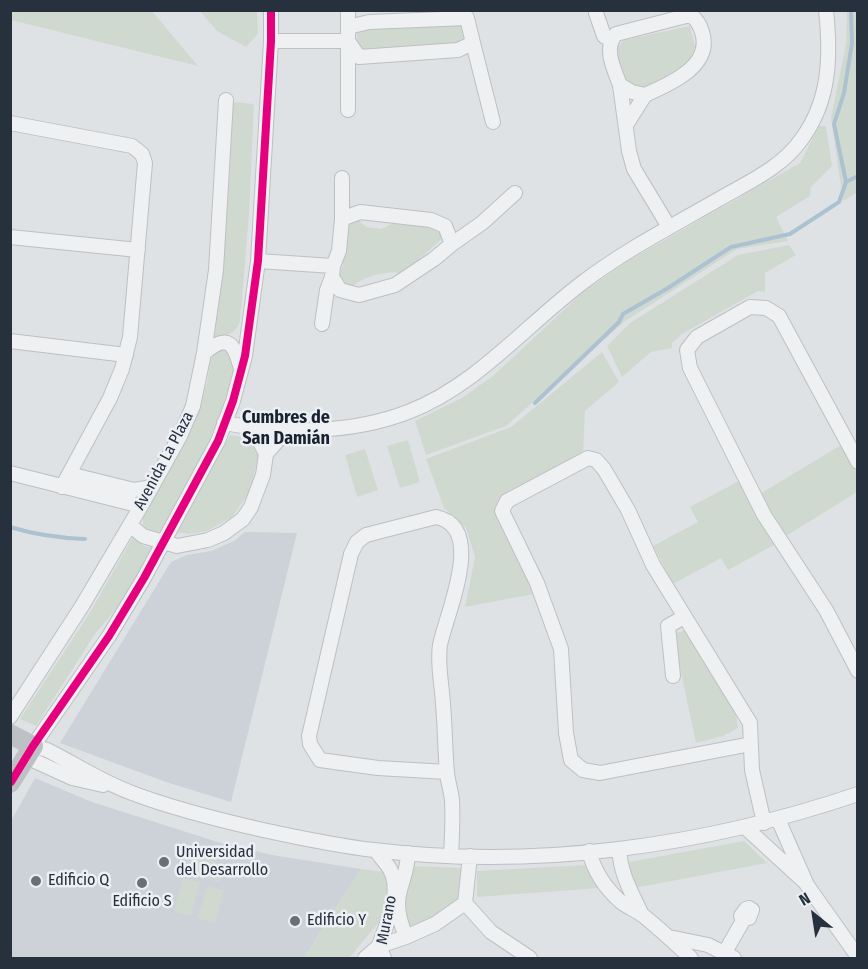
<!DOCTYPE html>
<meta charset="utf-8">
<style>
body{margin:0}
#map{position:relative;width:868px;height:969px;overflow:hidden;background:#dfe2e5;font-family:"Fira Sans Condensed",sans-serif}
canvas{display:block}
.frame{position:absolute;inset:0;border:12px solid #26313d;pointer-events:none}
.north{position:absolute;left:784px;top:885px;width:60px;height:60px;-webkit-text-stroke:4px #ecf0f5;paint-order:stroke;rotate:330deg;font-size:16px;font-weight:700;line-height:24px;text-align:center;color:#26313d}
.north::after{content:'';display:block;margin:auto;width:21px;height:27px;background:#26313d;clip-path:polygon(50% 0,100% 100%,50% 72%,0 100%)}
</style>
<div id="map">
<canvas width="868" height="969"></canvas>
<div class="frame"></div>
<div class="north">N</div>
</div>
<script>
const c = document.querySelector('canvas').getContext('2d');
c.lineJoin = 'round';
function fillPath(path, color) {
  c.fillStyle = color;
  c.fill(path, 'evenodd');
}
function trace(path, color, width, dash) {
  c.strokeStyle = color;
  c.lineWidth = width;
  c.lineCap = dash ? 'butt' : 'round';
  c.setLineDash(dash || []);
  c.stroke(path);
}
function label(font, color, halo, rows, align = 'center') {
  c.font = font + ' "Fira Sans Condensed",sans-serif';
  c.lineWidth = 5;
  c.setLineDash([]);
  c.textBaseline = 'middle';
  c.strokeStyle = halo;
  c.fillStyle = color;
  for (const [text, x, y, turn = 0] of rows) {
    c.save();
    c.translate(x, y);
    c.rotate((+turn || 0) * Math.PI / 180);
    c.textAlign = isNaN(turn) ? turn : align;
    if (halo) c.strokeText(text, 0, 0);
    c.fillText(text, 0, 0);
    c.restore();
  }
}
const built = new Path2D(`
 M245,532l52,1 -66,269 -62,-19 -109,-40 111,-181 16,-7 24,-4 23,-10z
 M35,778l57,24 129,41 51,12 89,14 -57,89h-293v-137z`);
const green = new Path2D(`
 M11,10l141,1 46,55 -187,-46z
 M200,11h57l1,23 -12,13 -29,-16z
 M847,11h10l1,181 -15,9 -12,-83 15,-74z
 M462,21l4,22 -109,7v-22z
 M690,26l5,21 -7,17 -47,26 -15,-6 -10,-35 8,-9z
 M233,102l21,2 -5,111 -9,106c-4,14 -14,13 -26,19 11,-79 16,-159 19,-238z
 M819,126h7l6,40 -21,21 -1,9 -34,21 12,24 -51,8 -113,73 -118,104 -80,29 -11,-34 47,-23 31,-22 89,-83 44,-31 174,-99z
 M356,220l4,1 6,6 15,2 13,-6 43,4 5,4 1,7 -41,36c-13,-4 -28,1 -40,6 -8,4 -9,9 -18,6l-4,-7v-6l3,-8 3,-35 3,-6z
 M789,245l7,10 -31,18v19l-7,-1 -76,43 -10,9v5l-21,4 -29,25 -15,-31 23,-23 108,-68z
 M221,349h5l10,15c-13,61 -44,113 -74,167l-9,2 -6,-2 -4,-7v-9l56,-106 8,-26 4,-25z
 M602,352l17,30 -34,29 -2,42 -81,43 -6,10 2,15 36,73 -69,13 10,-50 -9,-29 -22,-20 -18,-49 85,-32z
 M230,435l20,3 9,14 -8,38 -19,27 -25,14 -18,3 -13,-2z
 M408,440l12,42 -20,6 -13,-42z
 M841,445l16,28v19l-71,44 -26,-42z
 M365,449l13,41 -21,7 -12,-42z
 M739,481l35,64 -46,25 -7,-12 -48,26 -20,-38 45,-24 -8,-15z
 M133,537l11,9 9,2 -30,53 -28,33 -59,92 -16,-7 69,-105z
 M686,630l49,79 3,19 -15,8 -27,7 -23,-109z
 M744,841l23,22 -133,25 -5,-26z
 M192,855l33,10 -5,17 -33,-9z
 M586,865l13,23 -122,9v-26z
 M412,866l50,2 -4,32 -24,17 -25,10 -6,-20z
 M361,869l24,3 4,20 -9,29 -31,37h-45z
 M183,878l17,4 -9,34 -17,-4z
 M207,886l17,4 -9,33 -17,-5z`);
const stream = new Path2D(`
 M846,182l12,-6
 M535,403l84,-81 4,-8 45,-26 63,-41 59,-13 49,-32 7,-20 -12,-58 10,-31 8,-50 -1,-33
 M10,527c26,8 49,11 75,12`);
const street = new Path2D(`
 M271,10v31l-13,220 -13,95 -12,45 -15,40 -74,137 -35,58 -76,110 14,4c28,14 55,32 85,43 42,16 87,27 131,37 37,8 74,16 111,20 161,20 331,-4 484,-56
 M596,13l8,23 6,4
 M686,16h6c6,5 8,9 10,16 11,34 -32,52 -57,63l-13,-3 -12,-7c-6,-16 -17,-37 -4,-51z
 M348,27l21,-5 98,-4 6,25 -15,7 -99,7 -11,-16v-31
 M271,41h77v69
 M473,43l20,79
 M620,85l9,66 5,18 35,58
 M10,123l122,23 10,8 3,9 -15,174 -8,32 -12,29 -48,89
 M626,125l19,-30
 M342,178v41
 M360,212l71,8 14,6 7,18 -18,15 -39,26 -36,10 -19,-5 -8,-13 1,-11 6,-15 3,-32z
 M10,237l128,13
 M452,244l30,-21 33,-30
 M258,261l75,5
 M322,324l5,-34 5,-13
 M10,341l116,14
 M204,353c24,-20 30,-10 37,16
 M224,423c59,11 127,11 184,-11 68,-26 117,-86 174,-129 43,-33 92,-58 139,-85 28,-16 61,-31 80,-58 29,-39 30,-83 25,-130
 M253,428l13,26
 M858,462l-79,-146 -13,-8 -16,-1 -53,30 -10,13 3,18 74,147 62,95 32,61
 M10,473l131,33
 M69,474l65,16 18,-3
 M130,525l13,11 34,10 31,-6 16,-7 19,-14 8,-12 12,-32 3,-21 21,-24
 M673,676l-5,-50 16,-9
 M10,717l72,-111 59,-100 39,-70 13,-30 11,-53 12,-83 10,-170
 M751,744l-151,29 -17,-3 -12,-10 -5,-27 -5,-84 -24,-66 -35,-72 5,-10 81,-43 8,2 8,9 24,41 25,55 97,158 2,47 12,53
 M26,757l46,21 31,7
 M447,772l-69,-4 -58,-8 -10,-16 -1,-8 42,-182 6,-12 9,-7 70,-18c51,10 10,97 4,128 -3,19 2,39 3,59 2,23 2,46 4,69 1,9 4,18 5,27 1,19 0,38 -1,56
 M778,819l29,66 51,72
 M745,827l61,56
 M619,849c2,27 12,42 23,66
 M375,850c5,6 11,13 15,19 13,25 -4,54 -11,77l5,12
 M589,851c5,20 16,37 32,51 8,6 17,9 24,15 16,13 31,27 46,41
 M470,856l-5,47 26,29 39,26
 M406,937c-5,-13 -10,-27 -7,-42 3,-15 9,-26 9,-42
 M669,937l39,8 26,13
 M725,952l19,-33 -3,-3 5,-7 3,-1 3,2 -3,8 -5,1
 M365,958l14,-12 27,-9 29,-13 30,-21`);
const secondary = new Path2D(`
 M10,734l23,12 -23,37`);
const bus1 = new Path2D(`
 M11,782l22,-36 76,-110 35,-58 74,-137 15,-40 12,-45 13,-95 13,-220v-31`);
const markers = [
 [164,862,6,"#676f78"],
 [36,881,6,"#676f78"],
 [142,883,6,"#676f78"],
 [295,921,6,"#676f78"]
];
const streetNames = [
 ["Avenida La Plaza",164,461,-62],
 ["Murano",387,920,-79]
];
const poiNames = [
 ["Universidad",176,853],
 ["del Desarrollo",176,871],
 ["Edificio Q",48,881],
 ["Edificio S",142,902,"center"],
 ["Edificio Y",307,921]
];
const neighbourhoodNames = [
 ["Cumbres de",286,418],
 ["San Damián",286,439]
];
fillPath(built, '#cdd2d8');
fillPath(green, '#d0d9d0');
trace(stream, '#adc2d1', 4);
trace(street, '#bdc0c3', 16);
trace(street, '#eef0f1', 14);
trace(secondary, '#bdc1c4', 20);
trace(bus1, '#e5007d', 8);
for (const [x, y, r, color] of markers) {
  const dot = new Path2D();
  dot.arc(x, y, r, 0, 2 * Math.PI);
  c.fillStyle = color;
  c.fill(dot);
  trace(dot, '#ecf0f5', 2);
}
label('16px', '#26313d', '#ecf0f5', streetNames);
label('16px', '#26313d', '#ecf0f5', poiNames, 'left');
label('bold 18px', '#19222e', '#ecf0f5', neighbourhoodNames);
</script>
